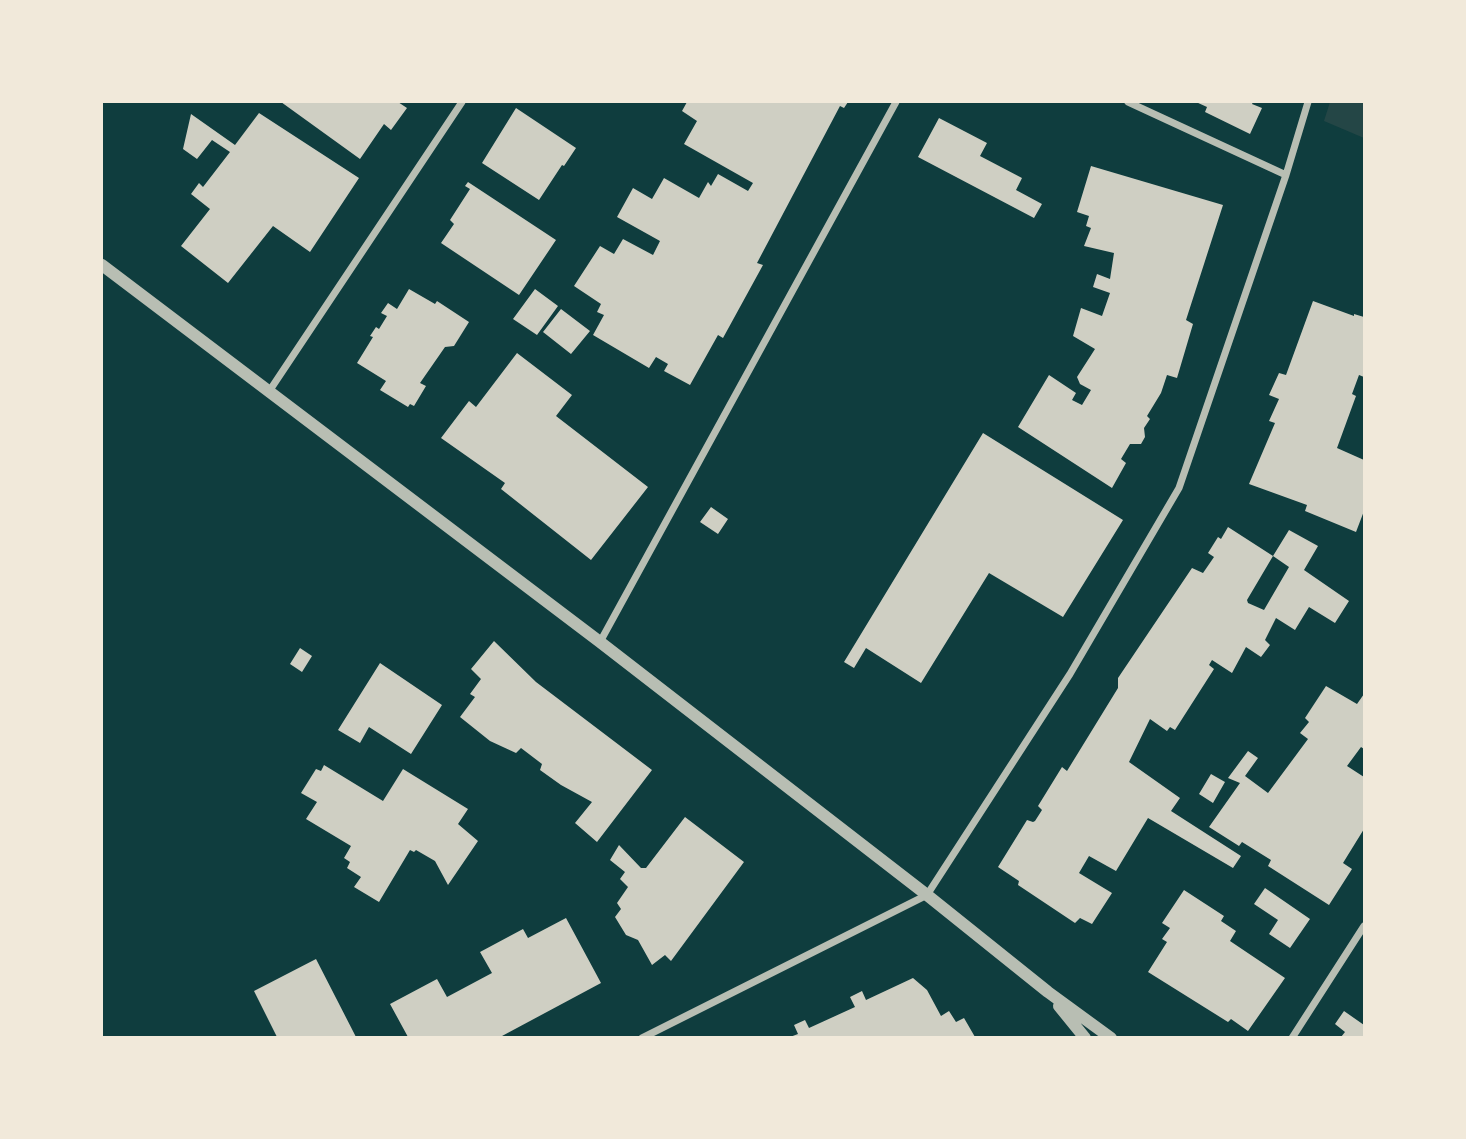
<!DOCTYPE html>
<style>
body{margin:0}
#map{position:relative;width:1466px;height:1139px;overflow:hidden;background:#0f3d3e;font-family:"IBM Plex Sans",sans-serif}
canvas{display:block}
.frame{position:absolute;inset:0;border:103px solid #f1e9da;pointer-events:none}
</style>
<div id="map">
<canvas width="1466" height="1139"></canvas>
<div class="frame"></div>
</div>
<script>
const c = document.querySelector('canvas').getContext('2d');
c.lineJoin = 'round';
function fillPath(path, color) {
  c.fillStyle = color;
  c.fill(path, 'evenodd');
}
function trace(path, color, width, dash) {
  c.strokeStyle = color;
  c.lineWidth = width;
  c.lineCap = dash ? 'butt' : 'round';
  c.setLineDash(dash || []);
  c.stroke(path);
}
const green = new Path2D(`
 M1330,102h34v36l-40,-17z`);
const building = new Path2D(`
 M281,102h117l9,6 -16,22 -7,-6 -24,35z
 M687,102h161l-4,6 -4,-2 -83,157 6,2 -40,73 -5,-3 -28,50 -26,-14 4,-7 -12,-7 -7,11 -56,-33 11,-20 -7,-3 4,-8 -27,-18 26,-40 14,8 9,-15 30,16 7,-14 -43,-24 16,-29 19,11 12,-21 35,20 9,-16 3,4 7,-12 30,17 5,-8 -69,-39 13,-23 -15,-10z
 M1196,102h57l-1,2 10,4 -12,26 -45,-22 2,-5z
 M516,108l60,40 -12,18 -2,-1 -23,35 -57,-37z
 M259,113l100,65 -49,74 -37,-26 -45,57 -47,-37 29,-37 -19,-15 8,-11 4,4 27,-35 -18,-12 -15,19 -14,-10 8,-35 44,31z
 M939,118l48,25 -7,13 42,22 -6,12 26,14 -8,14 -116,-61z
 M1091,166l132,39 -37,115 7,4 -16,54 -10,-3 -6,18 -14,23 3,3 -6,9 1,9 -4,7h-11l-9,15 5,4 -14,25 -94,-61 31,-52 27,18 -4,7 10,5 9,-15 -11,-6 -3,-7 18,-28 -22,-13 8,-28 21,8 8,-23 -17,-6 4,-13 13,5 4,-26 -30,-7 7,-18 -5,-2 3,-10 -12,-4z
 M468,182l88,58 -37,55 -78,-52 13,-19 -4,-4 20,-31 -5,-3z
 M409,289l26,15 2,-3 32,21 -15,24 -9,1 -25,36 6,3 -12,20 -4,-2 -2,3 -28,-17 6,-9 -29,-18 16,-26 -3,-1 6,-9 3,2 8,-13 -6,-3 7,-10 9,6z
 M535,289l23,17 -21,29 -24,-16z
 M1313,301l41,15v-2l10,3v60l-5,-2 -7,19 4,2 -19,52 27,12v51l-8,21 -51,-21 2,-6 -58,-21 26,-61 -6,-2 10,-22 -10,-4 10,-22 7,2z
 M561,309l29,22 -19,23 -28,-22z
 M517,353l55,42 -16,21 92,71 -57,73 -90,-71 4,-6 -64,-45 28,-37 7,6z
 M983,433l140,87 -60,97 -74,-44 -68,110 -55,-35 -12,20 -10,-6z
 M711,507l17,12 -10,15 -18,-12z
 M1228,527l45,29 -26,44 1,3 16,7 25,-43 -16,-11 16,-26 29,16 -14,24 45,31 -14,22 -26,-16 -14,23 -19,-12 -11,22 5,5 -9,12 -15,-10 -14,26 -20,-13 -3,5 5,4 -39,61 -5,-3 -3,4 -17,-12 -21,43 51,36 -9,13 70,45 -8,12 -85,-50 -32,53 -27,-15 -10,17 33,20 -20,31 -12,-6 -5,5 -57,-38 1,-4 -21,-14 29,-47 6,2 2,-1 7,-11 -4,-4 24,-39 5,4 51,-83v-10l74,-110 11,5 11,-16 -6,-4 10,-16 3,2z
 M494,641l42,41 116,88 -55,72 -22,-19 17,-21 -31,-17 -21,-15 2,-6 -21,-16 -5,5 -26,-12 -30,-24 15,-20 -5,-3 11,-15 -10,-10z
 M300,648l12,8 -10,16 -12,-8z
 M380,663l62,42 -31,49 -42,-27 -9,16 -22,-13z
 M1326,686l31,18 7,-10v55l-3,-2 -14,19 17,11v52l-21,34 9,6 -23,36 -61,-39 3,-6 -29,-18 -3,4 -30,-19 31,-44 -12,-5 20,-27 10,7 -13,18 23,17 40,-54 -8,-6 9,-11 -4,-4z
 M324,765l59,36 20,-32 65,40 -10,15 20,17 -30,44 -13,-24 -19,-11 -2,2 -4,-2 -31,52 -25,-15 7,-10 -14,-9 3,-6 -6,-4 7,-12 -45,-27 11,-17 -16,-9 15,-24 5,2z
 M1211,774l14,8 -12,21 -14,-9z
 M685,817l59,45 -73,99 -6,-6 -13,10 -14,-25 -12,-5 -11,-18 6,-8 -4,-6 11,-16 -8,-8 5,-7 -15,-12 9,-15 22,23h5z
 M1265,888l45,31 -20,29 -21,-14 9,-14 -24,-16z
 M1184,890l40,26 -3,5 15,10 -6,10 55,37 -37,53 -17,-12 -3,3 -80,-50 19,-30 -5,-3 8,-11 -8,-5z
 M566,918l35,65 -99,53 1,1h-95l-18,-33 47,-25 10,18 45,-24 -12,-21 43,-23 5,9z
 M316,959l40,78h-79l-23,-46z
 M913,978l14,12 14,26 8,-5 7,11 8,-4 11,19h-185l8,-3 -4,-9 11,-5 4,8 46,-21 -5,-10 12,-6 4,9z
 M1344,1011l20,14v12h-23l4,-5 -10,-8z`);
const minor = new Path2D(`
 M1128,102l158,73
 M268,393l194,-291
 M600,642l296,-540
 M642,1038l285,-143 143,-221 109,-186 107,-313 22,-73
 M1292,1038l72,-112`);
const tertiary = new Path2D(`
 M102,265l498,377 327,253 121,97 63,46
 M1059,1006l26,32`);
fillPath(green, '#244646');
fillPath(building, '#cfcfc3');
trace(minor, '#b8beb3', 7);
trace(tertiary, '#b8beb3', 12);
</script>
